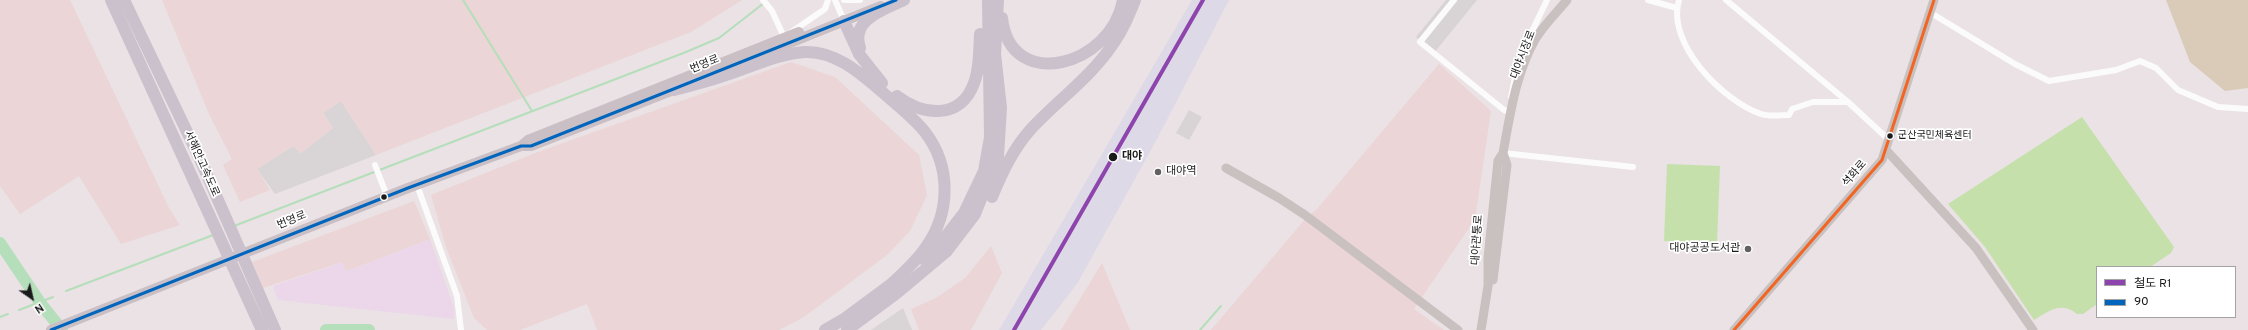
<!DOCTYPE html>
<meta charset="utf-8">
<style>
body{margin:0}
#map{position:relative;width:2248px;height:330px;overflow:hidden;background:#eae2e5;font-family:Overpass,"Noto Sans KR",sans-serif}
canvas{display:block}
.legend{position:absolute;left:2096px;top:266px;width:140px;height:52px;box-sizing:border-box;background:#fff;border:1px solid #a3a3a3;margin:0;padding:5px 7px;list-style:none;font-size:12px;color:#1a1a1a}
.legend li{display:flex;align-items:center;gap:8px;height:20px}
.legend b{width:20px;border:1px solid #a3a3a3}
.north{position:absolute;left:12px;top:278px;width:40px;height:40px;-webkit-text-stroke:3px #fff;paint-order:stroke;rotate:146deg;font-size:11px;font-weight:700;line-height:16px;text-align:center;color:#1a1a1a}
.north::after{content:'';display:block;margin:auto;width:14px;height:18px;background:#1a1a1a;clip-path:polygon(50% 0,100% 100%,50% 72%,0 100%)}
</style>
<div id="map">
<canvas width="2248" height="330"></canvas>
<ul class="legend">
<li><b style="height:5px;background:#8e44ad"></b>철도 R1</li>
<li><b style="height:5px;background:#0065bd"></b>90</li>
</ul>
<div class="north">N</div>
</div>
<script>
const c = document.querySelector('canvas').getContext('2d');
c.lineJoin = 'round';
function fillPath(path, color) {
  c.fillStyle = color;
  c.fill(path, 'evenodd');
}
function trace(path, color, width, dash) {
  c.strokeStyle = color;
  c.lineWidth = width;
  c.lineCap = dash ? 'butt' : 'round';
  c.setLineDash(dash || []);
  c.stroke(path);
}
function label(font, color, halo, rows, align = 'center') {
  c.font = font + ' Overpass,"Noto Sans KR",sans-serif';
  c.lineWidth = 3.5;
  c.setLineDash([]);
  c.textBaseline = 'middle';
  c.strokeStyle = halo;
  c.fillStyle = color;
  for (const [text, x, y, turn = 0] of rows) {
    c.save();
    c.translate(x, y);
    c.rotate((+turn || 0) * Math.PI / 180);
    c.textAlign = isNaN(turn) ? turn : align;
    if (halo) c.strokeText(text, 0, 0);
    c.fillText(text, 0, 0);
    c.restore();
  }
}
const residential = new Path2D(`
 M341,101l35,54 -101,39 -18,-25 36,-23 8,7 32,-25 -10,-15z
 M903,308l9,22h-41z`);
const commercial = new Path2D(`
 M430,239l24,69v11l-176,-19 -5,-14 70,-24 5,9z`);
const industrial = new Path2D(`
 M1192,0h37l-72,139 -80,145 -36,46h-42z`);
const farmland = new Path2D(`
 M0,0h70l99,208 11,17 -59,19 -42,-68 -59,38 -20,-28z
 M162,0h580l-51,32 -315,123 -35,-54 -18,12 10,15 -32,25 -8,-7 -36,23 13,21 -30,12 -17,-37 9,-6 -23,-45z
 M791,62l44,15 84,78 8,40 -17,36 -23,24 -83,62 -25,13h-182l-10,-26 -67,26h-33l-13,-12 -28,-71 -15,-52 107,-43z
 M1439,64l52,47 -16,108 -61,90 30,21h-233l96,-113 10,-8z
 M414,201l16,38 -83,32 -5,-9 -79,26 -11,-26z
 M991,246l11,27 -31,57h-52l-8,-21 25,-11 29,-20z
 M1102,263l28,67h-69z`);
const forest = new Path2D(`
 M2166,0h82v88l-23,3 -35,-29z`);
const pitch = new Path2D(`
 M2082,117l92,130 -3,6 -21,14h-53v37l-14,10h-6c-16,-13 -28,-3 -43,6l-49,-73 -37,-43z
 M1667,164l53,2 -3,77 -53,-2z`);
const parking = new Path2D(`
 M1446,0h31l-43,53 -18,-16z
 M1189,110l13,7 -13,23 -13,-7z`);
const stream = new Path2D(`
 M463,0l69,111
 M234,226l452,-174 33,-14 45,-35
 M66,291l147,-56
 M19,310l34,-13
 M0,317l8,-3
 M1200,330l21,-24`);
const river = new Path2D(`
 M0,243l41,61 21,26
 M326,330h43`);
const street = new Path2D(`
 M763,0l9,11 12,26 41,-28 3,-9
 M835,0l7,16
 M844,0h16
 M1454,0l-34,42 84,68 7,2v-2
 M1648,0l29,8
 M1679,0c-13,44 44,101 82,114 8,3 20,1 28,1l3,-6 21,-7h35
 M1726,0l122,102 41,38
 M1931,13l84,51 34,17 67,-11 24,-9 16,7 22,22 40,17 30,2
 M1519,66l6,-20 22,-46
 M1511,97l4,-20
 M1503,153l130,14
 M375,165l12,31
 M417,185l40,111 4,34`);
const secondary = new Path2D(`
 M1887,151l89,97 57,82
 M1226,168l53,30 26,17 153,115
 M1493,280l14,-115 -4,-12
 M1481,330l7,-44v-28l10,-97 5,-8c7,-38 13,-81 33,-115 8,-13 21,-26 31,-38
 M1734,330l148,-170 52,-160`);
const primary = new Path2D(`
 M718,72l163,-66
 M521,146l7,-6 271,-108
 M51,330l357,-142 113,-42h10l150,-59`);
const highway = new Path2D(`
 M111,0l151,330
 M124,0l76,159 75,171
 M1002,18c8,75 109,49 121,-18
 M844,21l15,33 23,29
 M860,48c-10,-29 24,-38 44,-48
 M674,90c18,-5 35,-9 52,-15 26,-8 51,-21 78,-23 30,-2 56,21 77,39 15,13 32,26 44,41 26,34 26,80 1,115 -10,15 -24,27 -37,39
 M897,96c26,20 64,24 77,-13 6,-15 5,-33 6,-49
 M992,197c10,-24 21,-48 39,-68 27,-29 60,-52 82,-85 10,-14 16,-29 22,-44
 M923,259l13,-10 28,-36 20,-42 6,-34 -2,-137
 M825,330l19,-11 50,-37
 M847,330l50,-37 49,-41 29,-38 23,-58 3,-48 -6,-54 3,-54`);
const bus1 = new Path2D(`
 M51,330l357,-142 113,-42h10l365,-146`);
const bus2 = new Path2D(`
 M1734,330l148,-170 52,-160`);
const rail1 = new Path2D(`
 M1014,330l189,-330`);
const markers = [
 [1890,136,3.5,"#1a1a1a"],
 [1113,157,5,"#1a1a1a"],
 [1158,172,4,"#636061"],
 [384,197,3.5,"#1a1a1a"],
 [1748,249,4,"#636061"]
];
const busNames = [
 ["군산국민체육센터",1898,136]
];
const streetNames = [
 ["대야시장로",1524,55,-69],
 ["번영로",705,65,-22],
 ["서해안고속도로",201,164,66],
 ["석화로",1855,174,-49],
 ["번영로",292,221,-22],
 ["대야관통로",1478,240,-86]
];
const stopNames = [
 ["대야",1122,157]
];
const poiNames = [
 ["대야역",1166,172],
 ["대야공공도서관",1740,249,"right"]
];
fillPath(residential, '#d9d4d6');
fillPath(commercial, '#ecd6ea');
fillPath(industrial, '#ded9e6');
fillPath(farmland, '#ebd5d6');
fillPath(forest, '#dacbb8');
fillPath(pitch, '#c5e0ab');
fillPath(parking, '#d8d4d6');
trace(stream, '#b5debb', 2);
trace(river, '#b5debb', 12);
trace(street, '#fcfbfb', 6);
trace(secondary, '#c9c0c0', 9);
trace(primary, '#cabfc4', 10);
trace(highway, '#cbc1cc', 12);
trace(bus1, '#0065bd', 3);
trace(bus2, '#f26522', 3);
trace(rail1, '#8e44ad', 4);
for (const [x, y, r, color] of markers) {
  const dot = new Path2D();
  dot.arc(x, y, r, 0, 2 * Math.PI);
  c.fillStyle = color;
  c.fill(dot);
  trace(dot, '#fff', 1.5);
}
label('10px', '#1a1a1a', '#fff', busNames, 'left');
label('11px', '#1a1a1a', '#fff', streetNames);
label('bold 11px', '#1a1a1a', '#fff', stopNames, 'left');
label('11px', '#1a1a1a', '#fff', poiNames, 'left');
</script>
